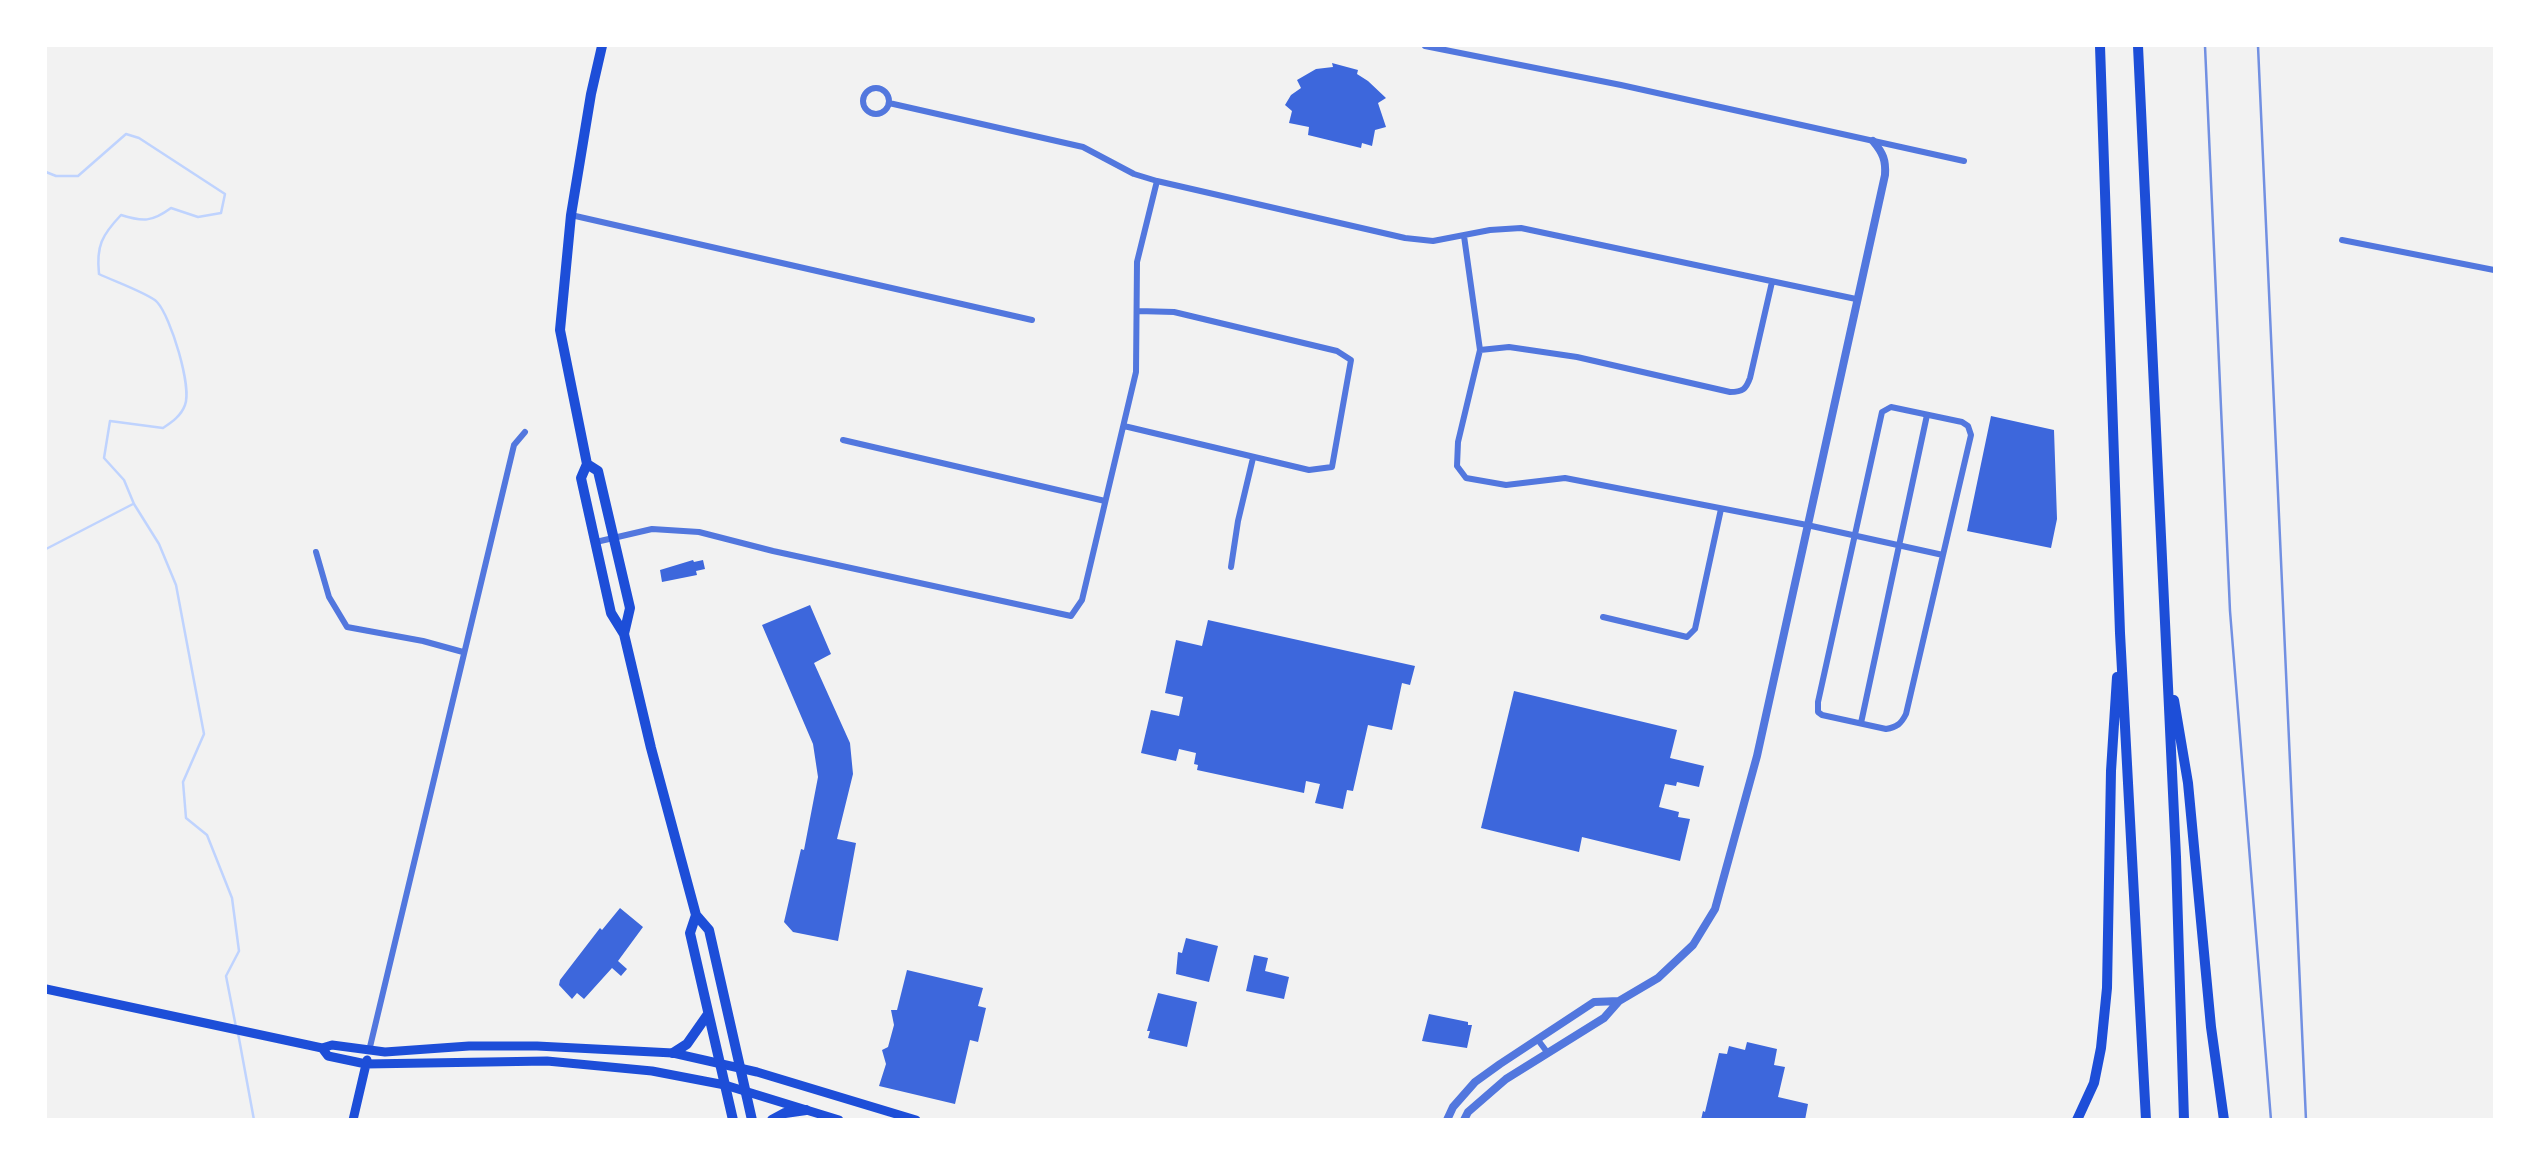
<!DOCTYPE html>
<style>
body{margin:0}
#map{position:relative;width:2540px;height:1165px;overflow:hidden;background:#f2f2f2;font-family:Rubik,sans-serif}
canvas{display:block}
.frame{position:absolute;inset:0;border:47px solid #fff;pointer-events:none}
</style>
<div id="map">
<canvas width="2540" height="1165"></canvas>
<div class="frame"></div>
</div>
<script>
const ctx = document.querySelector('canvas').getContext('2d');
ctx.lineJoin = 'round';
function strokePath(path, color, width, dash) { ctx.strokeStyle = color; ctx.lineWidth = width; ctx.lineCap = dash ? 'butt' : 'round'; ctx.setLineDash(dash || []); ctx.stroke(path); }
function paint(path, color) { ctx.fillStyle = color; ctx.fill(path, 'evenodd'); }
strokePath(new Path2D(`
 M 46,172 L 56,176 L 78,176 L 126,134 L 139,138 L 225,194 L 221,213 L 198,217 L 171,208 C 152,222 143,222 121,215 C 102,235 96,246 99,274 C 111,280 150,294 157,302 C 171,317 192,387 185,405 C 181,416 172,422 163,428 L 110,421 L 104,458 L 124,480 L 134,504 L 159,544 L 176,585 L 204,734 L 183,782 L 186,818 L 207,835 L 232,898 L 239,951 L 226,976 L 236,1027
 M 46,549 L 133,504
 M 238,1033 L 254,1120`), '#bfd3fe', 2.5);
paint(new Path2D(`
 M 1332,63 L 1358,70 L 1357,74 L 1368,81 L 1386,98 L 1378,103 L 1386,127 L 1375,130 L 1372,146 L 1362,143 L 1361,148 L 1308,135 L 1309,127 L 1289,123 L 1292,111 L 1285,105 L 1291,95 L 1301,88 L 1297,80 L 1316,69 L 1333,67 Z
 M 1991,416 L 2054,430 L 2057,519 L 2051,548 L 1967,531 Z
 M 693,560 L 694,562 L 703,560 L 705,569 L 696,571 L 697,575 L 662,582 L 660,570 Z
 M 810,605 L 831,654 L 814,663 L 850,743 L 853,774 L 837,839 L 856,843 L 838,941 L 793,932 L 784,922 L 801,849 L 804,850 L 818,777 L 813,744 L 762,625 Z
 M 1208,620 L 1415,666 L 1410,685 L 1402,683 L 1392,730 L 1368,725 L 1353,791 L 1347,790 L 1343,809 L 1315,803 L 1320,784 L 1306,781 L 1304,793 L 1197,770 L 1198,765 L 1194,764 L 1196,753 L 1179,749 L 1176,761 L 1141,753 L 1151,710 L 1179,716 L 1183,697 L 1165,693 L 1176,640 L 1202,646 Z
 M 1514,691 L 1677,730 L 1670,758 L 1704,766 L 1699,787 L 1677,782 L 1676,786 L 1665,784 L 1659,807 L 1679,812 L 1678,817 L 1690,819 L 1680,861 L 1582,837 L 1579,852 L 1481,828 Z
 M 620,908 L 643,927 L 618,961 L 627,969 L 621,976 L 612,968 L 584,999 L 577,993 L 572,999 L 559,985 L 560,980 L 600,928 L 602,930 Z
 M 1186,938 L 1218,946 L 1209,982 L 1176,974 L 1178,952 L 1182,953 Z
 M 1254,955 L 1268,958 L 1265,971 L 1289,977 L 1284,999 L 1246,991 Z
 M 907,970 L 983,988 L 978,1006 L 986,1008 L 978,1042 L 970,1040 L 955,1104 L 879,1086 L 886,1064 L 882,1050 L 888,1047 L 894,1025 L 891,1010 L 897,1010 Z
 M 1158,993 L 1197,1002 L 1187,1047 L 1148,1038 L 1150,1031 L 1147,1031 Z
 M 1429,1014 L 1468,1022 L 1468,1025 L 1472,1025 L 1467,1048 L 1422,1041 Z
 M 1747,1042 L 1777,1049 L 1774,1065 L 1785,1067 L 1778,1097 L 1808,1104 L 1805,1120 L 1701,1120 L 1703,1111 L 1705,1112 L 1719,1053 L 1727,1054 L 1729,1046 L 1745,1050 Z`), '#3d67dc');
strokePath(new Path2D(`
 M 1425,46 L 1621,85 L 1964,161
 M863 101a13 13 0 1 1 26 0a13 13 0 1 1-26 0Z
 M 889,103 L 1083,147 L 1134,174 L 1157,181
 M 571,215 L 1032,320
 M 1464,236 L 1480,350 L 1458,442 L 1457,466 L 1466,478 L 1506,485 L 1565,478 L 1807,525 L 1943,555 L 1906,714 C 1901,724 1897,727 1886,729 L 1822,715 L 1818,712 L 1818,702 L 1882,412 L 1891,407 L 1962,422 L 1968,426 L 1971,435 L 1943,555
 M 2342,240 L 2494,270
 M 1480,350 L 1509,347 L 1577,357 L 1730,392 C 1743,392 1746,389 1750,378 L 1772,282
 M 1124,426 L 1309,470 L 1332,467 L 1351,360 L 1337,351 L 1174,312 L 1138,311
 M 843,440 L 1105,501
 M 596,542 L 652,529 L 699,532 L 773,551 L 1071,616 L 1082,600 L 1136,372 L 1137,262 L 1157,181 L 1405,238 L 1433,241 L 1490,230 L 1521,228 L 1856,299
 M 316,552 L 329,597 L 347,627 L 423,641 L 463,652
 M 1231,567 L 1238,521 L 1253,458
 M 1603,617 L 1687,637 L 1695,629 L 1721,509
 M 1861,723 L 1927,415
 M 1538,1040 L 1547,1052
 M 369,1051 L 514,445 L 525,432`), '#5277de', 6);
strokePath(new Path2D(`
 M 1447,1120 L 1453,1107 L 1475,1082 L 1500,1064 L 1594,1002 L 1619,1001
 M 1464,1120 L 1468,1112 L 1506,1079 L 1604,1018 L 1619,1001 L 1658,978 L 1693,945 L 1715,909 L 1757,756 L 1885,175 C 1886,160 1883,153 1873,141`), '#5277de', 8);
strokePath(new Path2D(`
 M 46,989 L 322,1048 L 332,1045 L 385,1052 L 469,1046 L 537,1046 L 673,1053 L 757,1072 L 916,1120
 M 322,1048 L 328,1056 L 366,1064 L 547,1061 L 652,1071 L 725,1085 L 839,1120
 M 353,1120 L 367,1060`), '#1d4ed8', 9);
strokePath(new Path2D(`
 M 602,46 L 591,94 L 571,215 L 560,330 L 587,464 L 581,478 L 611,613 L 624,634 L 651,748 L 696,915 L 709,930 L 752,1120
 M 587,464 L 598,471 L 630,608 L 624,634
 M 696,915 L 690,933 L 733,1120
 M 673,1053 L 687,1044 L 708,1014
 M 772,1120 L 785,1113 L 806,1110`), '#1d4ed8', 10);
strokePath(new Path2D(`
 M 2100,46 L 2120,633 L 2146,1120
 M 2138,46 L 2176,857 L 2184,1120
 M 2174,700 L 2188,783 L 2211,1027 L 2224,1120
 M 2077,1120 L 2094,1083 L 2101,1048 L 2107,988 L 2111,771 L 2117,677`), '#1d4ed8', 10);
strokePath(new Path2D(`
 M 2205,46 L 2230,611 L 2271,1120
 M 2258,46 L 2306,1120`), '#7290e2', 2.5);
</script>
